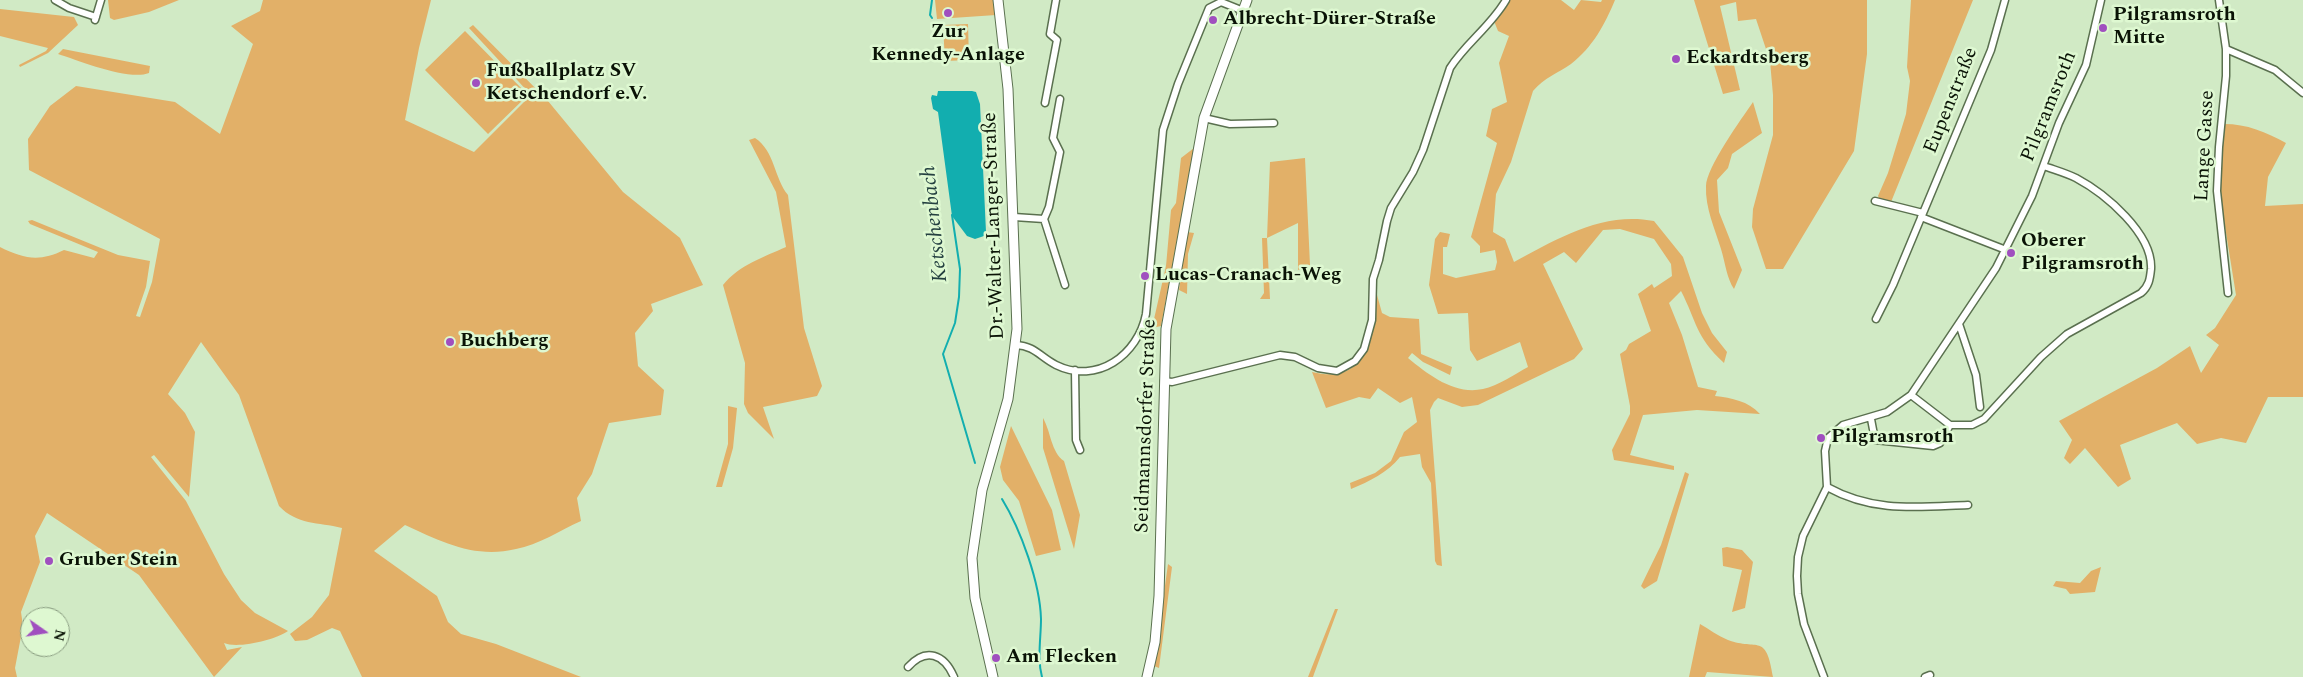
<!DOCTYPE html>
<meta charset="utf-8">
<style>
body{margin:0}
#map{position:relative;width:2303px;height:677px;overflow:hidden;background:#d1eac5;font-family:Spectral,serif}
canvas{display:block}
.north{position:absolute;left:20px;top:607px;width:50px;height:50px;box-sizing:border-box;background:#def8d1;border:1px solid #899c80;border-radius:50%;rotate:103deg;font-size:14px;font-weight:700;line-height:20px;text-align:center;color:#0a1306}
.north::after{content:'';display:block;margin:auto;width:18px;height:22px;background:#a04fbf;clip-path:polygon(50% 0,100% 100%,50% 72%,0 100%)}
</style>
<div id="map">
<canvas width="2303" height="677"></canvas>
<div class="north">N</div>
</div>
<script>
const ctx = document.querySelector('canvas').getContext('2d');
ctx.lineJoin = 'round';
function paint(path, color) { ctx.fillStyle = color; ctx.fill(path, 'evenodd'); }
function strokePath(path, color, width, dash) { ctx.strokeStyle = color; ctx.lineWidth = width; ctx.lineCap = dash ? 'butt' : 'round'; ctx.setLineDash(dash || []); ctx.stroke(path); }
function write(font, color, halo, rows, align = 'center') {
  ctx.font = font + ' Spectral,serif'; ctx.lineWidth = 5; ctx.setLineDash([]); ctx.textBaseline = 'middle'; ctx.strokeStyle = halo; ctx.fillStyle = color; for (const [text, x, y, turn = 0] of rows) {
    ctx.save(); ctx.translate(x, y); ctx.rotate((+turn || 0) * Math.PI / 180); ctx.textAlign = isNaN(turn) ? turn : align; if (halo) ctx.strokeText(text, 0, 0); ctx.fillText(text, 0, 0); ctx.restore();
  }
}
paint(new Path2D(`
 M 108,0 L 179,0 L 149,12 L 114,20 L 110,18 Z
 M 263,0 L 431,0 L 419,48 L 405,120 L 474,152 L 531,95 L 469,28 L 473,25 L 548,101 L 623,192 L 680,238 L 703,285 L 651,304 L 653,311 L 635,333 L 638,366 L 664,390 L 661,415 L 609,423 L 592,474 L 577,498 L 581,521 C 561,530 538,545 516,549 C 475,559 442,542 405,525 L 374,551 L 437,596 L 448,622 L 461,634 L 496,644 L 581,677 L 362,677 L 340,631 L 332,628 L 307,640 L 295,641 L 290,634 L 312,617 L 329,595 L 342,528 C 318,522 297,525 279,506 L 239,395 L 201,342 L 168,394 L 185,413 L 195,432 L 189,497 L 154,455 L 151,457 L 186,501 L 224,574 L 241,600 L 255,613 L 288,631 C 276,640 237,649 224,643 L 227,650 L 242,647 L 214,677 L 139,575 L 47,513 L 35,536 L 40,562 L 21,612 L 23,626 L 15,668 L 17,677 L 0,677 L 0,247 C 24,259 40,262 64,250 L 94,258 L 98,252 L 30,224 L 28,221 L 32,220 L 118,255 L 150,261 L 146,287 L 136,316 L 140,317 L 152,282 L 160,239 L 29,170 L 28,139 L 50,106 L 76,86 L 175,102 L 220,134 L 253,44 L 231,26 L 260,11 Z
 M 935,0 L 994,0 L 996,15 L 937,19 Z
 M 1509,0 L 1561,0 L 1574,10 L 1581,0 L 1601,2 L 1602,0 L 1615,0 C 1605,24 1593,47 1571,64 C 1558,73 1544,78 1533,91 L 1511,162 L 1496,194 L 1493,232 L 1505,239 L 1514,262 C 1557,239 1602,211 1654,221 L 1683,257 L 1702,313 L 1712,333 L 1727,352 L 1724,363 C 1695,336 1697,322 1681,291 L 1669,303 L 1682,335 L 1698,387 L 1717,391 L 1715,396 C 1732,398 1748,401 1760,414 L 1697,410 L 1643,415 L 1630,455 L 1674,466 L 1674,470 L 1614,460 L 1612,450 L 1630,414 L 1630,406 L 1620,354 L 1626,350 L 1629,344 L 1651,331 L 1638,294 L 1652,284 L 1654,288 L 1672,276 L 1671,264 L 1654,239 L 1620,229 L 1603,230 L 1576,263 L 1564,252 L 1543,264 L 1583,349 L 1574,359 L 1478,405 L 1462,407 L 1438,398 L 1434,402 L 1430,410 L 1442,566 L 1437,565 L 1435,561 L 1431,483 L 1422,467 L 1420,454 L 1400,457 C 1387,473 1370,481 1351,489 L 1350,483 L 1375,473 L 1391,461 L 1404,432 L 1417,422 L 1412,397 L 1400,403 L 1378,388 L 1370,399 L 1359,397 L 1326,408 L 1312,372 C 1373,387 1374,327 1374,284 L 1382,313 L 1390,317 L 1419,319 L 1421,354 L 1452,367 L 1450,375 L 1423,362 L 1412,353 L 1408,358 C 1430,376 1455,395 1483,389 C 1498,386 1515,374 1528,367 L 1520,342 L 1477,361 L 1470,350 L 1468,313 L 1438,314 L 1429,285 L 1435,239 L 1440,232 L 1450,234 L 1447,247 L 1443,247 L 1443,274 L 1456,278 L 1495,270 L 1497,262 L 1495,250 L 1480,253 L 1480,246 L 1471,237 L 1497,143 L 1486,136 L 1492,109 L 1507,102 L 1499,63 L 1509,36 L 1498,31 L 1494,21 Z
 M 1694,0 L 1867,0 L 1867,54 L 1854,151 L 1783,269 L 1766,269 L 1752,227 L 1753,209 L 1773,135 L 1773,95 L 1770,61 L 1756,19 L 1738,21 L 1736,2 L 1720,6 L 1740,90 L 1723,94 Z
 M 1911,0 L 1973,0 L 1891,202 L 1880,200 L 1878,196 L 1888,173 L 1906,114 L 1910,81 L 1907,67 Z
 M 0,9 L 74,17 L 78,25 L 48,53 L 20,67 L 19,65 L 46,51 L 48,48 L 0,36 Z
 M 968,24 L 969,60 L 945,61 L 943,25 Z
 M 465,31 L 528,95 L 488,134 L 425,70 Z
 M 63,49 L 150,66 L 149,73 C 129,81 80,61 58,54 Z
 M 1753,102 L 1762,133 L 1732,154 L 1728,168 L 1717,180 L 1719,212 L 1742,270 L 1734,289 C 1727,279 1725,262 1721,249 C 1715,229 1705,208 1706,186 C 1706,168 1742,118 1753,102 Z
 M 2224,124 C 2247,124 2266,132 2286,143 L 2268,177 L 2265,206 L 2303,204 L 2303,397 L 2268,397 L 2246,443 L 2221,438 L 2197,444 L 2177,423 L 2120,445 L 2131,479 L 2118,487 L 2085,448 L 2070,464 L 2064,458 L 2072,440 L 2059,421 L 2157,368 L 2190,346 L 2201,373 L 2219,345 L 2206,335 L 2215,328 L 2236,295 L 2219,189 Z
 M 755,138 C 775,151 774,178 788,195 L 804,328 L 822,386 L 817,396 L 763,407 L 774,439 L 748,413 L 744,404 L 745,363 L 723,285 C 739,265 764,257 786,247 L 776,192 L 749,140 Z
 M 1194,148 L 1161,326 L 1152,328 L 1166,266 L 1171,210 L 1176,203 L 1181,158 Z
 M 1305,158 L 1310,265 L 1298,270 L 1298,223 L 1267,238 L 1270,299 L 1260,299 L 1264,293 L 1262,238 L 1267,238 L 1270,162 Z
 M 1187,232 L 1194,233 L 1188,254 L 1187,294 L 1179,290 Z
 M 728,406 L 737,408 L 733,448 L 722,487 L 716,487 L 728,444 Z
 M 1043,418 C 1051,432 1051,452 1064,461 L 1080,515 L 1074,549 L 1043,448 Z
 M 1011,426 L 1052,510 L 1061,550 L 1036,556 L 1019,501 L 1003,480 L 1000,467 Z
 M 1685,472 L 1689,474 L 1657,581 L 1644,589 L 1641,586 L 1661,545 Z
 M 1727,547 L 1742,550 L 1753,562 L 1745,608 L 1732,612 L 1742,570 L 1723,566 L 1722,548 Z
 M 1168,564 L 1172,567 L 1159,668 L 1154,666 Z
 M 2101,567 L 2095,592 L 2070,594 L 2066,589 L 2053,586 L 2056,581 L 2080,583 L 2091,571 Z
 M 1335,609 L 1338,609 L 1314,674 L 1313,677 L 1308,677 Z
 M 1700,624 C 1709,629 1718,636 1728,640 C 1758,651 1766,632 1773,677 L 1707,672 L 1705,677 L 1689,677 Z`), '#e2b068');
paint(new Path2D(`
 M 938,91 L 972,91 L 976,92 L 980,104 L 986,232 L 984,236 L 975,239 L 967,236 L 952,216 L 938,112 L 933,109 L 931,98 L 932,95 L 937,96 Z`), '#12aeaf');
strokePath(new Path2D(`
 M 932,0 L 930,15 L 932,18
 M 952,215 L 960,269 L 959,297 L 955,323 L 943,354 L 975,463
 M 1002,499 C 1021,530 1040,583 1041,619 C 1041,638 1037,658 1042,677`), '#12aeaf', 2);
const street = new Path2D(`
 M 55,0 L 69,8 L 96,17
 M 2219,0 L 2226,49 L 2226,76 L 2219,147 L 2217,191 L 2228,293
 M 95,20 L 101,0
 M 2226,49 L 2275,70 L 2303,93
 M 1060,99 L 1053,138 L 1060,152 L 1049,207 L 1044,219 L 1065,285
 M 1045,103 L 1057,40 L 1050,34 L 1056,0
 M 1204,118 L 1230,124 L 1274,123
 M 1875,201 L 1923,213
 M 1014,217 L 1044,219
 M 1921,217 L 2006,250
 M 1876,319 L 1893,285 L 1991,50 L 2005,0
 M 1959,324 L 1976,375 L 1980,407
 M 1016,345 C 1035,346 1040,357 1056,365 C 1097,385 1138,355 1146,314 L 1163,130 L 1178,84 L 1209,8 L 1221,2 L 1241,10
 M 1075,370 L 1076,440 L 1080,450
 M 1164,381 L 1172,382 L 1280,355 L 1295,357 L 1318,368 L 1337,371 L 1355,361 L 1364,349 L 1372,320 L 1373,279 L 1379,260 L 1387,221 L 1391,208 L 1413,172 L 1423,150 L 1450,68 C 1466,43 1491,26 1506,0
 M 1911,395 L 1950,425 L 1972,425 L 1984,419 L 2041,357 L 2067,334 L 2141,293 C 2149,286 2150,279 2151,269 C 2153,234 2106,194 2076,178 C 2066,173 2055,170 2044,166
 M 1871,419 L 1875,440 L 1933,446 L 1940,443 L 1950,425
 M 1827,487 C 1874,513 1917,507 1968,505
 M 908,667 C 926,647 944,654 954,677
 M 1824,677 L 1804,624 L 1798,594 L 1797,576 L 1798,557 L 1803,536 L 1827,487 L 1825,451 L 1828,438 L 1843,425 L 1887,412 L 1911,395 L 1996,268 L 2032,196 L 2059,123 L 2086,65 L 2101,0
 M 1925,677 L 1930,675`);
const secondary = new Path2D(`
 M 993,677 L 975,598 L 972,558 L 982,490 L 1008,399 L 1017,329 L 1008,89 L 998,0
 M 1147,677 L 1155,642 L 1159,596 L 1166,329 L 1204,118 L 1247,0`);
strokePath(street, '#5a704f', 9);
strokePath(secondary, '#5a704f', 11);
strokePath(street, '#fff', 6);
strokePath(secondary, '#fff', 9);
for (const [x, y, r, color] of [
 [948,13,5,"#a04fbf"],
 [1213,20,5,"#a04fbf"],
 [2103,28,5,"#a04fbf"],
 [1676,59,5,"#a04fbf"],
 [476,83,5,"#a04fbf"],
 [2011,253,5,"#a04fbf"],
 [1145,276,5,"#a04fbf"],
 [450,342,5,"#a04fbf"],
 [1821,438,5,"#a04fbf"],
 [49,561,5,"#a04fbf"],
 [996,658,5,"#a04fbf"]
]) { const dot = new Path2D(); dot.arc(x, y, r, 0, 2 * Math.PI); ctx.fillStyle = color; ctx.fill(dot); strokePath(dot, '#def8d1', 2); }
write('bold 20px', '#0a1306', '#def8d1', [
 ["Pilgramsroth",2113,16],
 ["Mitte",2113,39],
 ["Albrecht-Dürer-Straße",1223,20],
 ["Zur",948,33,"center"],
 ["Kennedy-Anlage",948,56,"center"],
 ["Eckardtsberg",1686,59],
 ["Fußballplatz SV",486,72],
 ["Ketschendorf e.V.",486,95],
 ["Oberer",2021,242],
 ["Pilgramsroth",2021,265],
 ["Lucas-Cranach-Weg",1155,276],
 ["Buchberg",460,342],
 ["Pilgramsroth",1831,438],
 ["Gruber Stein",59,561],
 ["Am Flecken",1006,658]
], 'left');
write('20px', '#0a1306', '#def8d1', [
 ["Eupenstraße",1952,101,-68],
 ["Pilgramsroth",2050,107,-68],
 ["Lange Gasse",2206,146,-87],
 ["Dr.-Walter-Langer-Straße",995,226,-92],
 ["Seidmannsdorfer Straße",1147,426,-88]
]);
write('italic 21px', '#244040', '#def8d1', [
 ["Ketschenbach",936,224,-96]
]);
</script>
